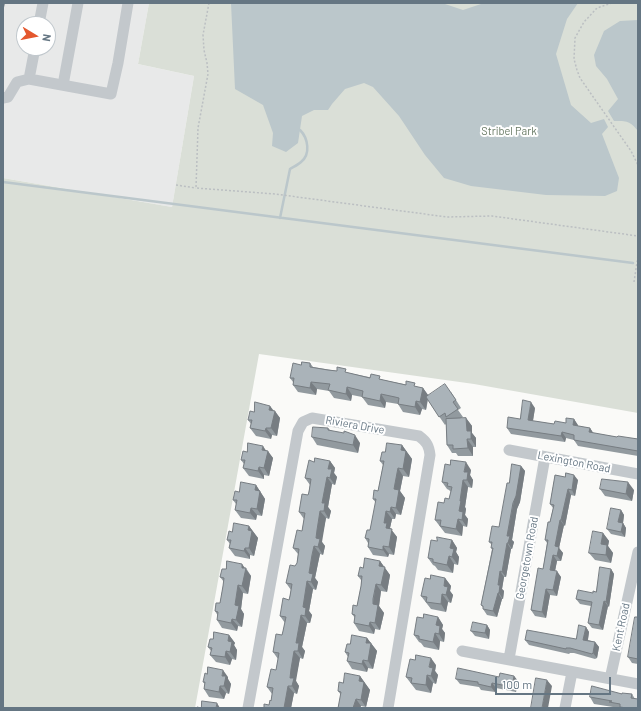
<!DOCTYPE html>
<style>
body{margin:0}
#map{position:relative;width:641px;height:711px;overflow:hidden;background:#fafaf8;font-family:Barlow,sans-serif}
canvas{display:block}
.frame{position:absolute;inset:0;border:4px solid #657683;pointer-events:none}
.north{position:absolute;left:16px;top:16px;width:40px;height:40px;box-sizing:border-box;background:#fff;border:1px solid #c1c8cd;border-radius:50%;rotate:100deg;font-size:11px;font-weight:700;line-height:16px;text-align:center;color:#657683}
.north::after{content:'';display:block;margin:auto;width:14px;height:18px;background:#e4572e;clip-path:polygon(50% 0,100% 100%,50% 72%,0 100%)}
.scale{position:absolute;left:495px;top:677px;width:116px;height:18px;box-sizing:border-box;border:2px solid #657683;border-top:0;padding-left:5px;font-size:12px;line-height:14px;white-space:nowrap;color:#657683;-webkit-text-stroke:3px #fff;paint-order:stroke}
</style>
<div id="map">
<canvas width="641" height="711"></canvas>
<div class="frame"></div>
<div class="north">N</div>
<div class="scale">100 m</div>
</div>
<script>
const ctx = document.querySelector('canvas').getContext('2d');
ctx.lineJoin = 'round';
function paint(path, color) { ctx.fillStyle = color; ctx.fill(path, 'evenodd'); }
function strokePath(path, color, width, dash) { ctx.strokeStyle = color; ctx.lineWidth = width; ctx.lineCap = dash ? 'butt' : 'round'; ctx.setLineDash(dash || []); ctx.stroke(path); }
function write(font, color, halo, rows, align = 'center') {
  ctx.font = font + ' Barlow,sans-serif'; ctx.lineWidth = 4; ctx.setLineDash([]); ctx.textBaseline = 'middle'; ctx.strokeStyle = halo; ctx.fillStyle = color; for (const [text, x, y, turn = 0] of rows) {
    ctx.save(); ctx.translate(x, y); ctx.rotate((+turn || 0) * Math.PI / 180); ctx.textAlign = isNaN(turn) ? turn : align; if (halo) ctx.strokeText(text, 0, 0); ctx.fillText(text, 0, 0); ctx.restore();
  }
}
paint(new Path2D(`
 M 3,3 L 149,3 L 138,64 L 194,76 L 172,207 L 3,178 ZM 24,24 L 48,24 L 48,48 L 24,48 Z`), '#e8e9e9');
paint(new Path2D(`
 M 149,3 L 638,3 L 638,413 L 474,384 L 259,354 L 195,708 L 3,708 L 3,178 L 172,207 L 194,76 L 138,64 Z`), '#dadfd7');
paint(new Path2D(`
 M 231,3 L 442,3 L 463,10 L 484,3 L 578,3 L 567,19 L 556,54 L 571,105 L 591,123 L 604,119 L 608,127 L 602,134 L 619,178 L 617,191 L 605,196 L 546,195 L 471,186 L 444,178 L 425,155 L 399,116 L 373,87 L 364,83 L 345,89 L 332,104 L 328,110 L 314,110 L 302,116 L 298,143 L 286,152 L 272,146 L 273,133 L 263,105 L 235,89 Z
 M 638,20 L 638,131 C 630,121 627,121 614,121 L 608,111 L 618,99 L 607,79 L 596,66 L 594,55 L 604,31 L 620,21 Z`), '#bbc7cb');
strokePath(new Path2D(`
 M 3,182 L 633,263
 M 280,218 L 290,169 C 293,167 298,165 301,162 C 311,154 308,138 300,130`), '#bbc7cb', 2.5);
strokePath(new Path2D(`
 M 209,3 L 203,35 L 204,50 L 207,63 L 208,74 L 198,128 L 196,188 L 275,194 L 447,217 L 492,216 L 638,236
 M 612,3 L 597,8 L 584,22 L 575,38 L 574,59 L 577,70 L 580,78 L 631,151 L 638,165
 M 176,185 L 196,188
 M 634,282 L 638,256`), '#bbbfc2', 1.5, [2, 2]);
strokePath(new Path2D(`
 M 39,24 L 43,3
 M 29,79 L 35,48
 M 63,85 L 78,3
 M 3,98 L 8,97 L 17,82 L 29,79 L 111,94 L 118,63 L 128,3
 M 509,450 L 638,474
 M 462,651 L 638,684
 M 509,659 L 545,457
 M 610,679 L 638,552
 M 248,708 L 298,431 L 303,422 L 312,418 L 419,436 C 427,442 429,446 430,455 L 388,708
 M 565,708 L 572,672`), '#c3c8cc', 11);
paint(new Path2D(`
 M 310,363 L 313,367 L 349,373 L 423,388 L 428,395 L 451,392 L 461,408 L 458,410 L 463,417 L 460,419 L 466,418 L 472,426 L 472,433 L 476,438 L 476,447 L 473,447 L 473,456 L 458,456 L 456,453 L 452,453 L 447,445 L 446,424 L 445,425 L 428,400 L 426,410 L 422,409 L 420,415 L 403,412 L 398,404 L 386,402 L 385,408 L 368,405 L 362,397 L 352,395 L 351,401 L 334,398 L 329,391 L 317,389 L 316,395 L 298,392 L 293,385 L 293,382 L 290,378 L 301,365 Z
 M 270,406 L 280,418 L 277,436 L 272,435 L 271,439 L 256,436 L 250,428 L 251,424 L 248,420 L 254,412 Z
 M 535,408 L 533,421 L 554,424 L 566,423 L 574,419 L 578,426 L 590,428 L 593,433 L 617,437 L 638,439 L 638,456 L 578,446 L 574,440 L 566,438 L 565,442 L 511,434 L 507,428 L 520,419 Z
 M 328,428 L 330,430 L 360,443 L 358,453 L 317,445 L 312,437 Z
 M 402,445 L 412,459 L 409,477 L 403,476 L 400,491 L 405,498 L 401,515 L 396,514 L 395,519 L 392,519 L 390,528 L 397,537 L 394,555 L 389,554 L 388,557 L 373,555 L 368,547 L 368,543 L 365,538 L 370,530 L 376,503 L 373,499 L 378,491 L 383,465 L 380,461 L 385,452 Z
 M 266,450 L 273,458 L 269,476 L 264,475 L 264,479 L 249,476 L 243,468 L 244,464 L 241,460 L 247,452 Z
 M 330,461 L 335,468 L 334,473 L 337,477 L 335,485 L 332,484 L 328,507 L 331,511 L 329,519 L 326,518 L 322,537 L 322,542 L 325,546 L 323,555 L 320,554 L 318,563 L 315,578 L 318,582 L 316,590 L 313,589 L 309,611 L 312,615 L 310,623 L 307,623 L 302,647 L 305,651 L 303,659 L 300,658 L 296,677 L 296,681 L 299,686 L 297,694 L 294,693 L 291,708 L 264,708 L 269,705 L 271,701 L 272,694 L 267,687 L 276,670 L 278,659 L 273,652 L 282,635 L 285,623 L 280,616 L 289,600 L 291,590 L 286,583 L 295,566 L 297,563 L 298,554 L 293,548 L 302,531 L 304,519 L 299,512 L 308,495 L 310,485 L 305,478 Z
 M 521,466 L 525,471 L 520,502 L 517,509 L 512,540 L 514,542 L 512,549 L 511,549 L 506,577 L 504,577 L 502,589 L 504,591 L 503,599 L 502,599 L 497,617 L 487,615 L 483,609 L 483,607 L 481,605 L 492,549 L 491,548 L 492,545 L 489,542 L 499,527 L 509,483 Z
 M 471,470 L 470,475 L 473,480 L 472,488 L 468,487 L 465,507 L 466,509 L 465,515 L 468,519 L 467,527 L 463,526 L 462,536 L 445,533 L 435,520 L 444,503 L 449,499 L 451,492 L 449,490 L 447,489 L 442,482 Z
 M 555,475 L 578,480 L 575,496 L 571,495 L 565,526 L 564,525 L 559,548 L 563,553 L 561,561 L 557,561 L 555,571 L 561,577 L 557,596 L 550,595 L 546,618 L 535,616 L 531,610 L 543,569 L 547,543 L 545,540 L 550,522 L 553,508 L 550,504 Z
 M 256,485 L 265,499 L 262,516 L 257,515 L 256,520 L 241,518 L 235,510 L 236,504 L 233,500 L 239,492 Z
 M 600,489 L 634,490 L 632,501 L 605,496 Z
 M 621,510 L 624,515 L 623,523 L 626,528 L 625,537 L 611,534 L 607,529 Z
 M 249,526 L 258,538 L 254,556 L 250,555 L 250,559 L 235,556 L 229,548 L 230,544 L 227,540 L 232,532 Z
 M 603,533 L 609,541 L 608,546 L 613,553 L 611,563 L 595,560 L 589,553 Z
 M 452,540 L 457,548 L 456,552 L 459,557 L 458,565 L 454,564 L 453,573 L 438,570 L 435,566 L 433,565 L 428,558 L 437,541 Z
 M 380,561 L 390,575 L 387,592 L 381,591 L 379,606 L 384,613 L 380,630 L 375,629 L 374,634 L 359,631 L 354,623 L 355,618 L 352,614 L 357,606 L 361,586 L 361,580 L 358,576 L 363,568 Z
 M 246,568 L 251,576 L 248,594 L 243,593 L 241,609 L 244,614 L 242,627 L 238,626 L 237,631 L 222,628 L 217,620 L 218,616 L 215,611 L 220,603 L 223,586 L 224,582 L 220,577 L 226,569 Z
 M 611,569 L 614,574 L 609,607 L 608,606 L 603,630 L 592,628 L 588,623 L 591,606 L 580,604 L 576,599 L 596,592 Z
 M 445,578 L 451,586 L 450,591 L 453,595 L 451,603 L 448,602 L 446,612 L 431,609 L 421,596 L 430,579 Z
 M 438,617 L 443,625 L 442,629 L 445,633 L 444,642 L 440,641 L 439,650 L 424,647 L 421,643 L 419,642 L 414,635 L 423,618 Z
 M 638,617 L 638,664 L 632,663 L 628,657 Z
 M 487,625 L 490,630 L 489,639 L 475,636 L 471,631 Z
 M 586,627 L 589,632 L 588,640 L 595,642 L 599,647 L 597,658 L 595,659 L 574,653 L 570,653 L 569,654 L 529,645 L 525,640 L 576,639 Z
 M 229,635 L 235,643 L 234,645 L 237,650 L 236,660 L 232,659 L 230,665 L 216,662 L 210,655 L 211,651 L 208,647 L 213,639 Z
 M 367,638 L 377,651 L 373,669 L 368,668 L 367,672 L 352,669 L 347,661 L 348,657 L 345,652 L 350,644 Z
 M 436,665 L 435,671 L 438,675 L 436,684 L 433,683 L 431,693 L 416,690 L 406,677 Z
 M 360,676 L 370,690 L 366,707 L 361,706 L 360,708 L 338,708 L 341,695 L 338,691 L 343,683 Z
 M 514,676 L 518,681 L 516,692 L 496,688 L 495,692 L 481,690 L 479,687 L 460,684 L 456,679 L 499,677 Z
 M 228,677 L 228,679 L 231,684 L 229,694 L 226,693 L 224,699 L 209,697 L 204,689 L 205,684 L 203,682 Z
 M 622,694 L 632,694 L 635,699 L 638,708 L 614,708 L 613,707 L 594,704 L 590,697 Z`), '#929a9f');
paint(new Path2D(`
 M 3,3 L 5,3 L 3,12 Z
 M 311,382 L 317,389 L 316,395 L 310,388 Z
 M 347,387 L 352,395 L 351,401 L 346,394 Z
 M 423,388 L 428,395 L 426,410 L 420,402 Z
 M 381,394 L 386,402 L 385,408 L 380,401 Z
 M 416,401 L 422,409 L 420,415 L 415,407 Z
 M 531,402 L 535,408 L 532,426 L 528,420 Z
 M 270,406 L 274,412 L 275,411 L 280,418 L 277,436 L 271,428 L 269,410 Z
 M 466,418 L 472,426 L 472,433 L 476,438 L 476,447 L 471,439 L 467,431 Z
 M 574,419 L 578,425 L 578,431 L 573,425 Z
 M 266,428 L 272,435 L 271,439 L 265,431 Z
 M 590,428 L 594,434 L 589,432 Z
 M 562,432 L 566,438 L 565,442 L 561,436 Z
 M 355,435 L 360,443 L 358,453 L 353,445 Z
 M 467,439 L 473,447 L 473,456 L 468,448 Z
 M 402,445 L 412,459 L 409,477 L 403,469 L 401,450 Z
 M 263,446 L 267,452 L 268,451 L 273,458 L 269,476 L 264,468 L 262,450 Z
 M 330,461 L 335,468 L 334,473 L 337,477 L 335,485 L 330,478 L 328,469 Z
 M 466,462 L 471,470 L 470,475 L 473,480 L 472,488 L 467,480 L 464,472 Z
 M 521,466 L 525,471 L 520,502 L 517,509 L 512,540 L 514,542 L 512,549 L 508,543 L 507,536 Z
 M 259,467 L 264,475 L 264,479 L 258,471 Z
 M 398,468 L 403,476 L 400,491 L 405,498 L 401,515 L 396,508 L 394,489 Z
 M 574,475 L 578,480 L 575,496 L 572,490 Z
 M 327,477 L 332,484 L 328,507 L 331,511 L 329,519 L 324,511 L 322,503 Z
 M 463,480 L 468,487 L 465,507 L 466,509 L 465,515 L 468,519 L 467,527 L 462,520 L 459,511 L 460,501 Z
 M 628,482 L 634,490 L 632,501 L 626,494 Z
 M 256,485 L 265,499 L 262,516 L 257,509 L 255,490 Z
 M 568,489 L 571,495 L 565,526 L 561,520 Z
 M 391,507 L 396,514 L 395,519 L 390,512 Z
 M 251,508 L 257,515 L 256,520 L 250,513 Z
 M 621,510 L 624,515 L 623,523 L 626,528 L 625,537 L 621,532 L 618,522 Z
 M 320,511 L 326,518 L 322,542 L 325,546 L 323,555 L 318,547 L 316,538 L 317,530 Z
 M 386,511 L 392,519 L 390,528 L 397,537 L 394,555 L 389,547 L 386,528 L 384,523 Z
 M 458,519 L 463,526 L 462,536 L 456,529 Z
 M 560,520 L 564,525 L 559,548 L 563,553 L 561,561 L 557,556 L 555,546 Z
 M 249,526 L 258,538 L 254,556 L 249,548 L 248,530 Z
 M 603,533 L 609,541 L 608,546 L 613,553 L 611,563 L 606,555 L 601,544 Z
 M 452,540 L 457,548 L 456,552 L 459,557 L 458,565 L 452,557 L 450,548 Z
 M 507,543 L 511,549 L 506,577 L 502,572 Z
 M 314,546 L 320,554 L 315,578 L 318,582 L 316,590 L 311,582 L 309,573 Z
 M 383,546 L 389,554 L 388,557 L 383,550 Z
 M 245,548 L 250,555 L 250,559 L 244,551 Z
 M 553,555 L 557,561 L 554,576 L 550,570 Z
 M 449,556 L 454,564 L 453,573 L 447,565 Z
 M 380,561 L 390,575 L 387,592 L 381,585 L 379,566 Z
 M 242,564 L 251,576 L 248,594 L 242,586 Z
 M 611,569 L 614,574 L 609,607 L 606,602 Z
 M 500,571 L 504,577 L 502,589 L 504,591 L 503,599 L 499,593 L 498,585 Z
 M 557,571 L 561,577 L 557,596 L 553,590 Z
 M 445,578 L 451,586 L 450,591 L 453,595 L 451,603 L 446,595 L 444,586 Z
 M 307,581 L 313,589 L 309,611 L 312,615 L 310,623 L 305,616 L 303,607 Z
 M 376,584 L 381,591 L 379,606 L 384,613 L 380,630 L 375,623 L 373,604 Z
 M 238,585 L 243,593 L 241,609 L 244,614 L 242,627 L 236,620 L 235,605 Z
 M 546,589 L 550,595 L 546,618 L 542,612 Z
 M 498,593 L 502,599 L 497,617 L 493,611 Z
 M 442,594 L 448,602 L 446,612 L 441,604 Z
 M 604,601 L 608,606 L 603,630 L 599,625 Z
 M 301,615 L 307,623 L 302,647 L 305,651 L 303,659 L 298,651 L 296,643 Z
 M 438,617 L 443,625 L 442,629 L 445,633 L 444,642 L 439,634 L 436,625 Z
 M 232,619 L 238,626 L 237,631 L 231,623 Z
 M 370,622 L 375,629 L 374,634 L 369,626 Z
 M 487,625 L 490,630 L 489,639 L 485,633 Z
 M 586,627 L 589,632 L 587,645 L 583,640 Z
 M 435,633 L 440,641 L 439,650 L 433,642 Z
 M 229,635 L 235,643 L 234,645 L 237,650 L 236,660 L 230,652 L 228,641 Z
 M 367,638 L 377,651 L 373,669 L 368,661 L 366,643 Z
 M 595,642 L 599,647 L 597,658 L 593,653 Z
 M 226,651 L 232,659 L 230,665 L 225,657 Z
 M 294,651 L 300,658 L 296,681 L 299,686 L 297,694 L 292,686 L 290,678 L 291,669 Z
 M 431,658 L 436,665 L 435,671 L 438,675 L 436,684 L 431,676 L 429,667 Z
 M 363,660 L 368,668 L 367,672 L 362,664 Z
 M 223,670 L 228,677 L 228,679 L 231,684 L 229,694 L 224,686 L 222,676 Z
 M 427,675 L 433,683 L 431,693 L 426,685 Z
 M 360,676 L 370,690 L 366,707 L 361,700 L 359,681 Z
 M 514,676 L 518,681 L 516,692 L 512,687 Z
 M 547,680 L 552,686 L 548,708 L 542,708 Z
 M 492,683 L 496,688 L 495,692 L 491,687 Z
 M 220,686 L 226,693 L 224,699 L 219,692 Z
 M 288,686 L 294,693 L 291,708 L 284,708 Z
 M 356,699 L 361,706 L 360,708 L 353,708 Z
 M 217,703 L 220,708 L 216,708 Z`), '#777d82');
const building = new Path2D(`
 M 302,362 L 310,363 L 310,367 L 328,370 L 337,371 L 337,367 L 346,369 L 345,372 L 370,378 L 371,374 L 380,376 L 379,379 L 406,385 L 406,381 L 415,383 L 414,386 L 423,388 L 420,402 L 416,401 L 415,407 L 398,404 L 399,398 L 395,397 L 381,394 L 380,401 L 362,397 L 363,391 L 347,387 L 346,394 L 328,390 L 330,384 L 311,382 L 310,388 L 293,385 L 294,378 L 290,378 L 293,363 L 301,365 Z
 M 445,384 L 456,400 L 453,402 L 458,409 L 446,417 L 445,413 L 439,417 L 426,397 Z
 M 523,400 L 531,402 L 528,420 L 554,424 L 555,421 L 566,423 L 566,418 L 574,419 L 573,425 L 590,428 L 589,432 L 617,437 L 618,436 L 638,439 L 638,451 L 574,440 L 574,435 L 562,432 L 561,436 L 507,428 L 508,417 L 520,419 Z
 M 255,402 L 270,406 L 269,410 L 275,411 L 271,428 L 266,428 L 265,431 L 250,428 L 252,420 L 248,420 L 250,411 L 254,412 Z
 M 466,418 L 467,431 L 471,431 L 471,439 L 467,439 L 468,448 L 453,449 L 453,445 L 447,445 L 446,419 Z
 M 313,427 L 328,428 L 328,430 L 344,433 L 344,431 L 355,435 L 353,445 L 312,437 Z
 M 248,443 L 263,446 L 262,450 L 268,451 L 264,468 L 259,467 L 258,471 L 243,468 L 245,460 L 241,460 L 243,451 L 247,452 Z
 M 387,443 L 402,445 L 401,450 L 406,451 L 403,469 L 398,468 L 397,473 L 394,489 L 399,490 L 396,508 L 391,507 L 390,512 L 386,511 L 384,523 L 387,523 L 386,528 L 392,529 L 389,547 L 383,546 L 383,550 L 368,547 L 369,539 L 365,538 L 367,530 L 370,530 L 376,499 L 373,499 L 374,490 L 378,491 L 384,461 L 380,461 L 382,452 L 385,452 Z
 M 315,458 L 330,461 L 328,469 L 332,469 L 330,478 L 327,477 L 322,503 L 325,503 L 324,511 L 320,511 L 317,530 L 316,538 L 320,539 L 318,547 L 314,546 L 312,555 L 309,573 L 313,574 L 311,582 L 307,581 L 303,607 L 306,608 L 305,616 L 301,615 L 296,643 L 299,643 L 298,651 L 294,651 L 291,669 L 290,678 L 294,678 L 292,686 L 288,686 L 284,708 L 264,708 L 264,704 L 269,705 L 270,700 L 271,701 L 273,688 L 267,687 L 271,669 L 276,670 L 279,653 L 273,652 L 276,634 L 282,635 L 283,631 L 286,617 L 280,616 L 283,598 L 289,600 L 290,596 L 292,584 L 286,583 L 290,565 L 295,566 L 297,563 L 299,549 L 293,548 L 297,530 L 302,531 L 305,513 L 299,512 L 302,494 L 308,495 L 309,492 L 311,479 L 305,478 L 309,460 L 314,462 Z
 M 451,460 L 466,462 L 464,472 L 468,472 L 467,480 L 463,480 L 460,501 L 461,501 L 459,511 L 463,512 L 462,520 L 458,519 L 456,529 L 440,526 L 441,520 L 435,520 L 438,502 L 444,503 L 445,498 L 449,499 L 452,487 L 447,486 L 448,483 L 442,482 L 445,464 L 450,465 Z
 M 512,464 L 521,466 L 516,496 L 513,503 L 507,536 L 510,536 L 508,543 L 507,543 L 502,572 L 500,571 L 498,585 L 500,585 L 499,593 L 498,593 L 493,611 L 483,609 L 483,606 L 481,605 L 493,548 L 491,548 L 492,542 L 489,542 L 492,526 L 499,527 L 507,483 L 509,483 Z
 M 566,473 L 574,475 L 572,490 L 568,489 L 561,520 L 560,520 L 555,546 L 559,547 L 557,556 L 553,555 L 550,570 L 557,571 L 553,590 L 546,589 L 542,612 L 531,610 L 538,568 L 543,569 L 548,540 L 545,540 L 548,522 L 550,522 L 554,505 L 550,504 L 555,475 L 565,477 Z
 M 602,479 L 628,482 L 626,494 L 600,489 Z
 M 241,482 L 256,485 L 255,490 L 260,491 L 257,509 L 251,508 L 250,513 L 235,510 L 237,500 L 233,500 L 235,491 L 239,492 Z
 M 611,508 L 621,510 L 618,522 L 623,523 L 621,532 L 607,529 Z
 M 234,523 L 249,526 L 248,530 L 252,531 L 249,548 L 245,548 L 244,551 L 229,548 L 231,540 L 227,540 L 229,531 L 232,532 Z
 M 593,531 L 603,533 L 601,544 L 607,545 L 606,555 L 589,553 Z
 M 437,537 L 452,540 L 450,548 L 454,549 L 452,557 L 449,556 L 447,565 L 433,562 L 433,559 L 428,558 L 431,540 L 437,541 Z
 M 365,558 L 380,561 L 379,566 L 385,567 L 381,585 L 376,584 L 373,599 L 373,604 L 378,605 L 375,623 L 370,622 L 369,626 L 354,623 L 355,615 L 352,614 L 353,605 L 357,606 L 361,586 L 362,576 L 358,576 L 360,567 L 363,568 Z
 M 227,561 L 242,564 L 242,568 L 246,568 L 242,586 L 238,585 L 235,605 L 239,606 L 236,620 L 232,619 L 231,623 L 217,620 L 218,612 L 215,611 L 216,603 L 220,603 L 223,586 L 224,578 L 220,577 L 222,569 L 226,569 Z
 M 600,567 L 611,569 L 606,602 L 604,601 L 599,625 L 588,623 L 592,602 L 576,599 L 578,590 L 593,593 L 593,591 L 596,592 Z
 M 431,575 L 445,578 L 444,586 L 448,587 L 446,595 L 442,594 L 441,604 L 426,602 L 427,597 L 421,596 L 425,578 L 430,579 Z
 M 424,614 L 438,617 L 436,625 L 440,626 L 439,634 L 435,633 L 433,642 L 419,639 L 419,636 L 414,635 L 417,617 L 423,618 Z
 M 635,617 L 638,617 L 638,659 L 628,657 Z
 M 473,622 L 487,625 L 485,633 L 471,631 Z
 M 579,625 L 586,627 L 583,640 L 595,642 L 593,653 L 592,654 L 570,648 L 566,648 L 566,649 L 525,640 L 527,630 L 576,639 Z
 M 214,632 L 229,635 L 228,641 L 232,642 L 230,652 L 226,651 L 225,657 L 210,655 L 212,648 L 208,647 L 210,639 L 213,639 Z
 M 352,635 L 367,638 L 366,643 L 371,643 L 368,661 L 363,660 L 362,664 L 347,661 L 349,653 L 345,652 L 347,644 L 350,644 Z
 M 416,655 L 431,658 L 429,667 L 433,668 L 431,676 L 427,675 L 426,685 L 411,683 L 412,678 L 406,677 L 410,659 L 415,660 Z
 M 208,667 L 223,670 L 222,676 L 226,676 L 224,686 L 220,686 L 219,692 L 204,689 L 205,682 L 203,682 L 205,673 L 207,674 Z
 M 458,668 L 499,677 L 500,673 L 514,676 L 512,687 L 492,683 L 491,687 L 478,684 L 478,682 L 456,679 Z
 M 345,673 L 360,676 L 359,681 L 364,682 L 361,700 L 356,699 L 353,708 L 338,708 L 341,692 L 338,691 L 339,682 L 343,683 Z
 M 536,678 L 547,680 L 542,708 L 531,708 Z
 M 592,686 L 622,694 L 622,693 L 632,694 L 631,698 L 638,699 L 638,708 L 627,708 L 620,707 L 620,704 L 609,702 L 612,701 L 590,697 Z
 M 202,701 L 217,703 L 216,708 L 197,708 L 197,707 L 201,708 Z`);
paint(building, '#aab3b9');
strokePath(building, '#777d82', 1);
write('11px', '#687a64', '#fff', [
 ["Stribel Park",509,131]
]);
write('11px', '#657683', '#fff', [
 ["Riviera Drive",355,425,10],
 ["Lexington Road",574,462,11],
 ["Georgetown Road",527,558,-80],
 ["Kent Road",621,627,-78]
]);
</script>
